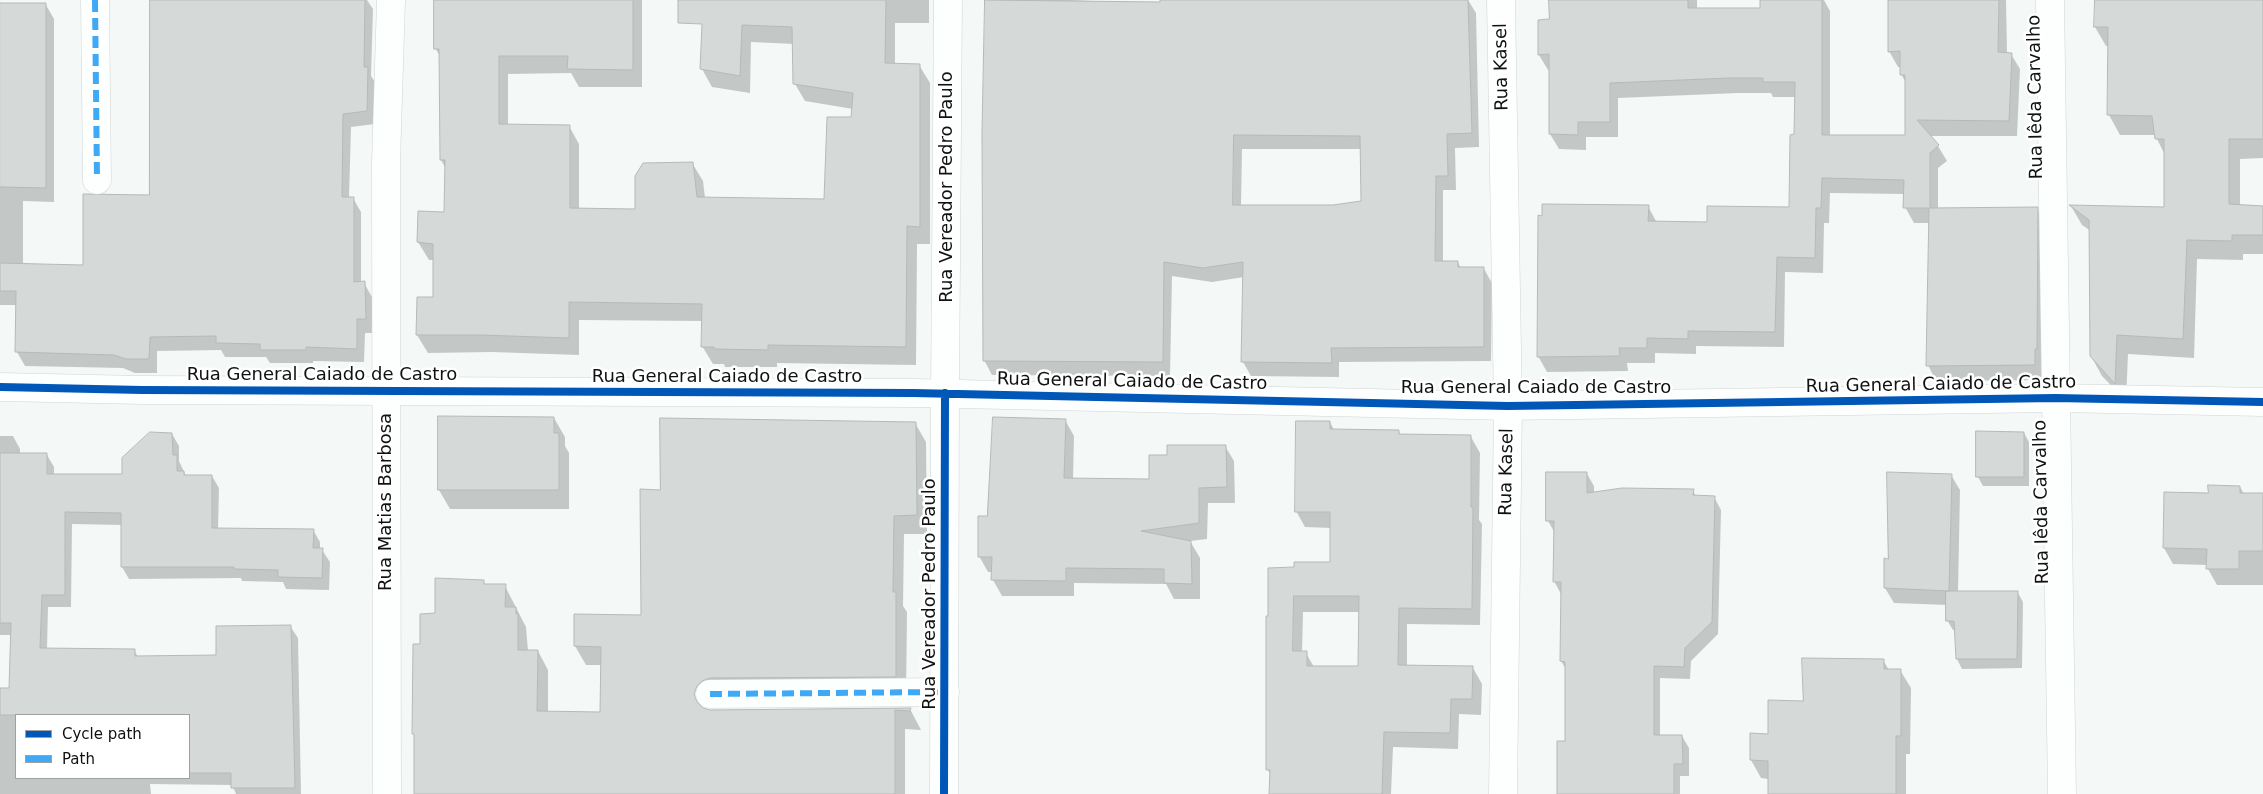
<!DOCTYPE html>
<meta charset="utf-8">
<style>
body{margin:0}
#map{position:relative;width:2263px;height:794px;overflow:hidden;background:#f4f9f7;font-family:"DejaVu Sans",sans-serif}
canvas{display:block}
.legend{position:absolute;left:15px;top:714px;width:175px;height:65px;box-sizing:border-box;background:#fff;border:1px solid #9fa0a0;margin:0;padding:6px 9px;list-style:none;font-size:15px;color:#0f1211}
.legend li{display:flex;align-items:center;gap:10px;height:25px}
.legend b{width:25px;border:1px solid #9fa0a0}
</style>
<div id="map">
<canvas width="2263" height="794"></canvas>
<ul class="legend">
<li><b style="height:6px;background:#0057b8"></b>Cycle path</li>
<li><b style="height:6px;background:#3fa9f5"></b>Path</li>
</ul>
</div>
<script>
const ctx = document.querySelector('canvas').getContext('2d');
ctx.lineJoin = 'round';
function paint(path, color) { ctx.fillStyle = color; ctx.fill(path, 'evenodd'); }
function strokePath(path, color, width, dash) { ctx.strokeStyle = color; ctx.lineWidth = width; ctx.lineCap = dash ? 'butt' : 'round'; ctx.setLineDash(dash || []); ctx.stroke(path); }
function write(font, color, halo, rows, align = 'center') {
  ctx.font = font + ' "DejaVu Sans",sans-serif'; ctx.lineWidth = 5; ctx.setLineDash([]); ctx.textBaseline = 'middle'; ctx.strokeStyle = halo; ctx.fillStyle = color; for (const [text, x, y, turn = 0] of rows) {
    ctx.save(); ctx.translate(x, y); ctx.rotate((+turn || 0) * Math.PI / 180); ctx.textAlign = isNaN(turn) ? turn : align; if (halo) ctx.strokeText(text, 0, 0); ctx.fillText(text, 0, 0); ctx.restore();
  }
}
paint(new Path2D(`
 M 152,0 L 367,0 L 373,9 L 371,76 L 375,82 L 375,124 L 351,127 L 349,198 L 353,198 L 361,212 L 361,283 L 364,283 L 372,297 L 373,333 L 365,333 L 364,362 L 313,361 L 313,363 L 270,363 L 266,357 L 225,357 L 221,350 L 157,351 L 157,373 L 135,373 L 123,368 L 25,366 L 17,352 L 17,305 L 0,305 L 0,4 L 46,5 L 54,19 L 54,202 L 23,201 L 23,265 L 84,266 L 151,196 Z
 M 435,0 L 642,0 L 642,87 L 579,87 L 571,73 L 508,74 L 508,126 L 569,126 L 579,144 L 579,209 L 636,210 L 692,163 L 703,181 L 705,198 L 825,200 L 852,119 L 853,109 L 805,101 L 795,84 L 794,44 L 751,42 L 750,93 L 712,87 L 702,69 L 704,0 L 929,0 L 929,23 L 895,23 L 895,65 L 919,65 L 930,83 L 930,244 L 917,244 L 916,365 L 777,363 L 777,367 L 725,367 L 724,364 L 713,364 L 702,346 L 703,321 L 579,320 L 579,355 L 492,352 L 428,353 L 417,335 L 418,299 L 435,298 L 434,260 L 429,260 L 418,242 L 445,213 L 446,169 L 441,160 L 440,56 L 435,48 Z
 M 984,0 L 1069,0 L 1162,4 L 1162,0 L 1468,0 L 1476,13 L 1479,147 L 1455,148 L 1456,190 L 1443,190 L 1443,262 L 1458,262 L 1461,269 L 1484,269 L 1492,283 L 1491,361 L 1339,362 L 1339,377 L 1251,376 L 1243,362 L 1244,277 L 1212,282 L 1172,276 L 1170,376 L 992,375 L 984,360 L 986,12 ZM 1242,149 L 1361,149 L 1362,202 L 1334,206 L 1241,206 Z
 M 1551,0 L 1697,0 L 1697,9 L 1762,10 L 1762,0 L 1824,0 L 1830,11 L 1830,136 L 1906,136 L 1906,83 L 1901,74 L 1901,67 L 1898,67 L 1889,51 L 1889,0 L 2006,0 L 2007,54 L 2011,54 L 2020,69 L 2017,136 L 1929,136 L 1938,146 L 1947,161 L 1938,168 L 1938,209 L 2037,209 L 2046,224 L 2043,380 L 1936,381 L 1928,365 L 1930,223 L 1914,223 L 1905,207 L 1905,194 L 1830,193 L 1829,223 L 1824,223 L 1823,273 L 1785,272 L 1784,347 L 1696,346 L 1696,354 L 1655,353 L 1655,363 L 1627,363 L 1628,371 L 1547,372 L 1538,356 L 1648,206 L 1657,223 L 1708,223 L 1790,208 L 1796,97 L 1773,97 L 1771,93 L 1738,93 L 1618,98 L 1618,137 L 1586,137 L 1586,150 L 1559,149 L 1550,134 L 1550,70 L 1548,70 L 1539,55 L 1550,20 Z
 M 2095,0 L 2263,0 L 2263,158 L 2240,159 L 2240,205 L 2263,206 L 2263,254 L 2243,254 L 2243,260 L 2197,259 L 2194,358 L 2128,354 L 2126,401 L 2102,376 L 2091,356 L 2091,231 L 2082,225 L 2071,206 L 2165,209 L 2165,155 L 2155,135 L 2120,135 L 2109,115 L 2109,46 L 2106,46 L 2095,27 Z
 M 554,418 L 565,437 L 565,446 L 569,453 L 569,509 L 450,509 L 439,490 Z
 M 1065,420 L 1074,436 L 1073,479 L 1151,481 L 1168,457 L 1225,446 L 1234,461 L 1235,503 L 1208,503 L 1207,539 L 1190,541 L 1200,558 L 1200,599 L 1174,599 L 1166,584 L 1074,583 L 1074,596 L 1002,596 L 993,580 L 993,572 L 988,572 L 979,556 L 989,517 Z
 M 1330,422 L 1334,430 L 1398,431 L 1401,435 L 1471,437 L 1480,453 L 1479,520 L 1482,524 L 1480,625 L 1407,624 L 1407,666 L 1473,668 L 1482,684 L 1481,715 L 1459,714 L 1458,749 L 1393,747 L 1391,794 L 1271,794 L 1271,776 L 1268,770 L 1269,617 L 1295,569 L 1331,564 L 1331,528 L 1305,527 L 1296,511 ZM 1303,612 L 1360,612 L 1360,668 L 1314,667 L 1306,653 L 1302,653 Z
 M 915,423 L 926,442 L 927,534 L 904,534 L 903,606 L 907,612 L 906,695 L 711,702 L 700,684 L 700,675 L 663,794 L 415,794 L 421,645 L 437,614 L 483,581 L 486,586 L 505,586 L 526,627 L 528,651 L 538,651 L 548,670 L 548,713 L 601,713 L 602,665 L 586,665 L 575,646 L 642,616 L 661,491 Z
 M 2024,433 L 2029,442 L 2029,486 L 1983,486 L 1978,477 Z
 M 172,434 L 179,446 L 179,461 L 186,476 L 212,476 L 219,488 L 218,529 L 313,530 L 320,542 L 320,549 L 322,550 L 330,562 L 329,590 L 286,589 L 283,582 L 242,581 L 241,578 L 129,579 L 122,567 L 122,525 L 72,524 L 71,607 L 48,607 L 47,649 L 134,650 L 138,657 L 218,656 L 290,626 L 298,638 L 301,794 L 236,794 L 232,785 L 150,784 L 151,794 L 0,794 L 0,689 L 10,689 L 12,635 L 0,635 L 0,436 L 13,436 L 20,449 L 20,454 L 47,455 L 54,467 L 54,475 L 123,476 ZM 16,715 L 189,715 L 189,778 L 16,778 Z
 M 1587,474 L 1594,486 L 1594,493 L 1693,490 L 1696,497 L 1714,497 L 1721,510 L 1718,634 L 1691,661 L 1690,679 L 1660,678 L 1660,736 L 1682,736 L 1689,748 L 1689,776 L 1680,776 L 1680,794 L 1558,794 L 1566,743 L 1567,671 L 1561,661 L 1561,594 L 1554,581 L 1555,533 L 1548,521 Z
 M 1951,475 L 1960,490 L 1958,592 L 2018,593 L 2023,602 L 2022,668 L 1962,669 L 1957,659 L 1956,630 L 1953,630 L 1947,620 L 1948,605 L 1894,603 L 1885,588 L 1889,561 Z
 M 2240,487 L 2244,494 L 2263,495 L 2263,585 L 2217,585 L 2208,569 L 2208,565 L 2173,564 L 2164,548 L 2165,493 L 2209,494 Z
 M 1883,660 L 1889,670 L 1900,670 L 1911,688 L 1910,754 L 1906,754 L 1906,794 L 1769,794 L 1769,779 L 1761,778 L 1751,760 L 1751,734 L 1770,735 L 1804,702 Z
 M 700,706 L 710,711 L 910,709 L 921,730 L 905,729 L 905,794 L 700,794 Z`), '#0003');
const building = new Path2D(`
 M 150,0 L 365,0 L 364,67 L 368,67 L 367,111 L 343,114 L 342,197 L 354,197 L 354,282 L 365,281 L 366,319 L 357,319 L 357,349 L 306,347 L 306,350 L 260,350 L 260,344 L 216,343 L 216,336 L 150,337 L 149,359 L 126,359 L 114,355 L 15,352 L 16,291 L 0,291 L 0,263 L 83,265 L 83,194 L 149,195 Z
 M 434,0 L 633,0 L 633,70 L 567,69 L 568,56 L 499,56 L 499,124 L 570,125 L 570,208 L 635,209 L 635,176 L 643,163 L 693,162 L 697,197 L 824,199 L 827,117 L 851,117 L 853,93 L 793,84 L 792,27 L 742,25 L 740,76 L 700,69 L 702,24 L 678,23 L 678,0 L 886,0 L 885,63 L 920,64 L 920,227 L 907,226 L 906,347 L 768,345 L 768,350 L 714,349 L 714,347 L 701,347 L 702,304 L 569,302 L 569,338 L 481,335 L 416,335 L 417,297 L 433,297 L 433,244 L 417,242 L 418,211 L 444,212 L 445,160 L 440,160 L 439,49 L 434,49 Z
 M 985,0 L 1160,2 L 1160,0 L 1468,0 L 1472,133 L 1447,134 L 1448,176 L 1436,176 L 1435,261 L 1458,261 L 1458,267 L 1484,267 L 1484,347 L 1331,348 L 1332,363 L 1241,362 L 1243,262 L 1203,268 L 1164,262 L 1163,362 L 983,361 L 982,132 ZM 1234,135 L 1360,136 L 1361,201 L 1333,205 L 1233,205 Z
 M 1549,0 L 1688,0 L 1688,8 L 1760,8 L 1760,0 L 1822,0 L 1822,135 L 1905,135 L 1905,75 L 1900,75 L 1900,51 L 1888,52 L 1888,0 L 1999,0 L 1998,52 L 2012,53 L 2009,121 L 1917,120 L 1939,145 L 1930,153 L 1930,208 L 2038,207 L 2037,349 L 2035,349 L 2035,365 L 1926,366 L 1929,208 L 1903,208 L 1904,180 L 1822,178 L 1821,208 L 1816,208 L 1815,258 L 1777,257 L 1775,332 L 1688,331 L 1688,339 L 1647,338 L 1647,348 L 1619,348 L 1620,356 L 1537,357 L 1538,215 L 1542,216 L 1542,204 L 1649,205 L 1648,221 L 1707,222 L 1707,206 L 1789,207 L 1790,135 L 1794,134 L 1795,82 L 1763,82 L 1763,78 L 1729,78 L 1610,83 L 1610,122 L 1578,122 L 1578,135 L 1549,134 L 1549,54 L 1538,55 L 1538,20 L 1549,19 Z
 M 2095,0 L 2263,0 L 2263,139 L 2229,139 L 2229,204 L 2263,206 L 2263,235 L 2232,235 L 2232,241 L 2187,240 L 2183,339 L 2117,335 L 2115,384 L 2090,356 L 2089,220 L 2069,205 L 2164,207 L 2164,139 L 2155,139 L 2152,116 L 2107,115 L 2108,27 L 2094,27 Z
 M 0,3 L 46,3 L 46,188 L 0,187 Z
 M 438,416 L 554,417 L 554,433 L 559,433 L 559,490 L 438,490 Z
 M 993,417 L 1066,419 L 1064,478 L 1149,479 L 1149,455 L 1167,455 L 1167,445 L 1226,445 L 1227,487 L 1199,488 L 1199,523 L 1141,531 L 1191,541 L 1192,584 L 1164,583 L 1164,569 L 1066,568 L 1066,581 L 991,580 L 992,557 L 978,557 L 978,516 L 987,516 Z
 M 660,418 L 916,422 L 917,515 L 894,516 L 893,592 L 896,592 L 896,677 L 710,678 L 702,681 L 697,686 L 694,694 L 697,702 L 703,708 L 710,710 L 911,708 L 910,711 L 895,710 L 895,794 L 414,794 L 414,734 L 412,734 L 413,644 L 420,644 L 420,614 L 435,613 L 435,578 L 484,580 L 484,584 L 506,584 L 505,607 L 516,607 L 516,614 L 518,614 L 518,650 L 538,650 L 537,711 L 600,712 L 601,647 L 574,646 L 574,614 L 641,615 L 640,489 L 660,490 Z
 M 1296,421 L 1330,421 L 1330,429 L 1399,430 L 1399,434 L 1471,435 L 1471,507 L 1473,507 L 1472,609 L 1399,608 L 1398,665 L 1473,666 L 1472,699 L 1451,699 L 1450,733 L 1384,732 L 1382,794 L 1269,794 L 1270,770 L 1266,770 L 1266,616 L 1268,616 L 1268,568 L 1294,567 L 1294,562 L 1330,562 L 1330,512 L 1295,512 ZM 1294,596 L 1359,596 L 1358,666 L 1307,666 L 1307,651 L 1293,651 Z
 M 1976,431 L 2024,432 L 2024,477 L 1976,477 Z
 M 150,432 L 172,433 L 173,455 L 177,455 L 177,471 L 184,471 L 184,475 L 212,475 L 212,528 L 314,529 L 313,548 L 323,548 L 322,578 L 278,577 L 278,570 L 234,569 L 234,567 L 121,567 L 121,513 L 65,512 L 65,595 L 42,595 L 40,648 L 135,649 L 135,656 L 216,655 L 216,626 L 291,625 L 295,788 L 231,788 L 231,773 L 189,773 L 189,715 L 0,715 L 0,688 L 9,688 L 11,623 L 0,623 L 0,453 L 47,453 L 47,474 L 122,474 L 122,458 Z
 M 1546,472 L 1587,472 L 1587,493 L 1622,488 L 1694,489 L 1693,495 L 1715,496 L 1712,622 L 1685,648 L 1684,667 L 1654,666 L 1654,735 L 1682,735 L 1683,764 L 1674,764 L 1674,794 L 1557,794 L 1557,741 L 1565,741 L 1565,662 L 1560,661 L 1561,582 L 1553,582 L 1554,521 L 1546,521 Z
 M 1887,472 L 1952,474 L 1949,591 L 1884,588 L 1884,558 L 1888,559 Z
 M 2208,485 L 2240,486 L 2240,493 L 2263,493 L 2263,551 L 2239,551 L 2239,569 L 2206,569 L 2207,549 L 2163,548 L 2164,492 L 2208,493 Z
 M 1946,591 L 2018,591 L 2017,659 L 1956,659 L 1954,621 L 1946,621 Z
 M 1802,658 L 1884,659 L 1884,669 L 1901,669 L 1901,736 L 1896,736 L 1896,794 L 1768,794 L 1768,761 L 1750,760 L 1750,733 L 1768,734 L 1768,700 L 1803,701 Z`);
paint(building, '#d5d9d8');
strokePath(building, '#b5b9b8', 1);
const minor = new Path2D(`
 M 95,0 L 97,180
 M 1501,0 L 1508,406 L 1503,794
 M 2050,0 L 2062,794
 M 945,393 L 948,0
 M 710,694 L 945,692
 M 387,794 L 386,163 L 391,0`);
const tertiary = new Path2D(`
 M 0,387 L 142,390 L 913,393 L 1508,406 L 2055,398 L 2263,402
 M 944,794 L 945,393`);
strokePath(minor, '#d0d4d3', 29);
strokePath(tertiary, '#d0d4d3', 29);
strokePath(minor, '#fdfefe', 28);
strokePath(tertiary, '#fdfefe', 28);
strokePath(new Path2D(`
 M 95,0 L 97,180
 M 710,694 L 945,692`), '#3fa9f5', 6, [12, 6]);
strokePath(new Path2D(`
 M 0,387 L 142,390 L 913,393 L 1508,406 L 2055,398 L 2263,402
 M 944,794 L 945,393`), '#0057b8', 8);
write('18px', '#0f1211', '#fff', [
 ["Rua Kasel",1502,67,-91],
 ["Rua Iêda Carvalho",2036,97,-91],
 ["Rua Vereador Pedro Paulo",947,187,-90],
 ["Rua General Caiado de Castro",322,375],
 ["Rua General Caiado de Castro",727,377],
 ["Rua General Caiado de Castro",1132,382,1],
 ["Rua General Caiado de Castro",1941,385,-1],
 ["Rua General Caiado de Castro",1536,388],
 ["Rua Kasel",1507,472,-89],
 ["Rua Matias Barbosa",386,502,-90],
 ["Rua Iêda Carvalho",2042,502,-91],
 ["Rua Vereador Pedro Paulo",930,594,-90]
]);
</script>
